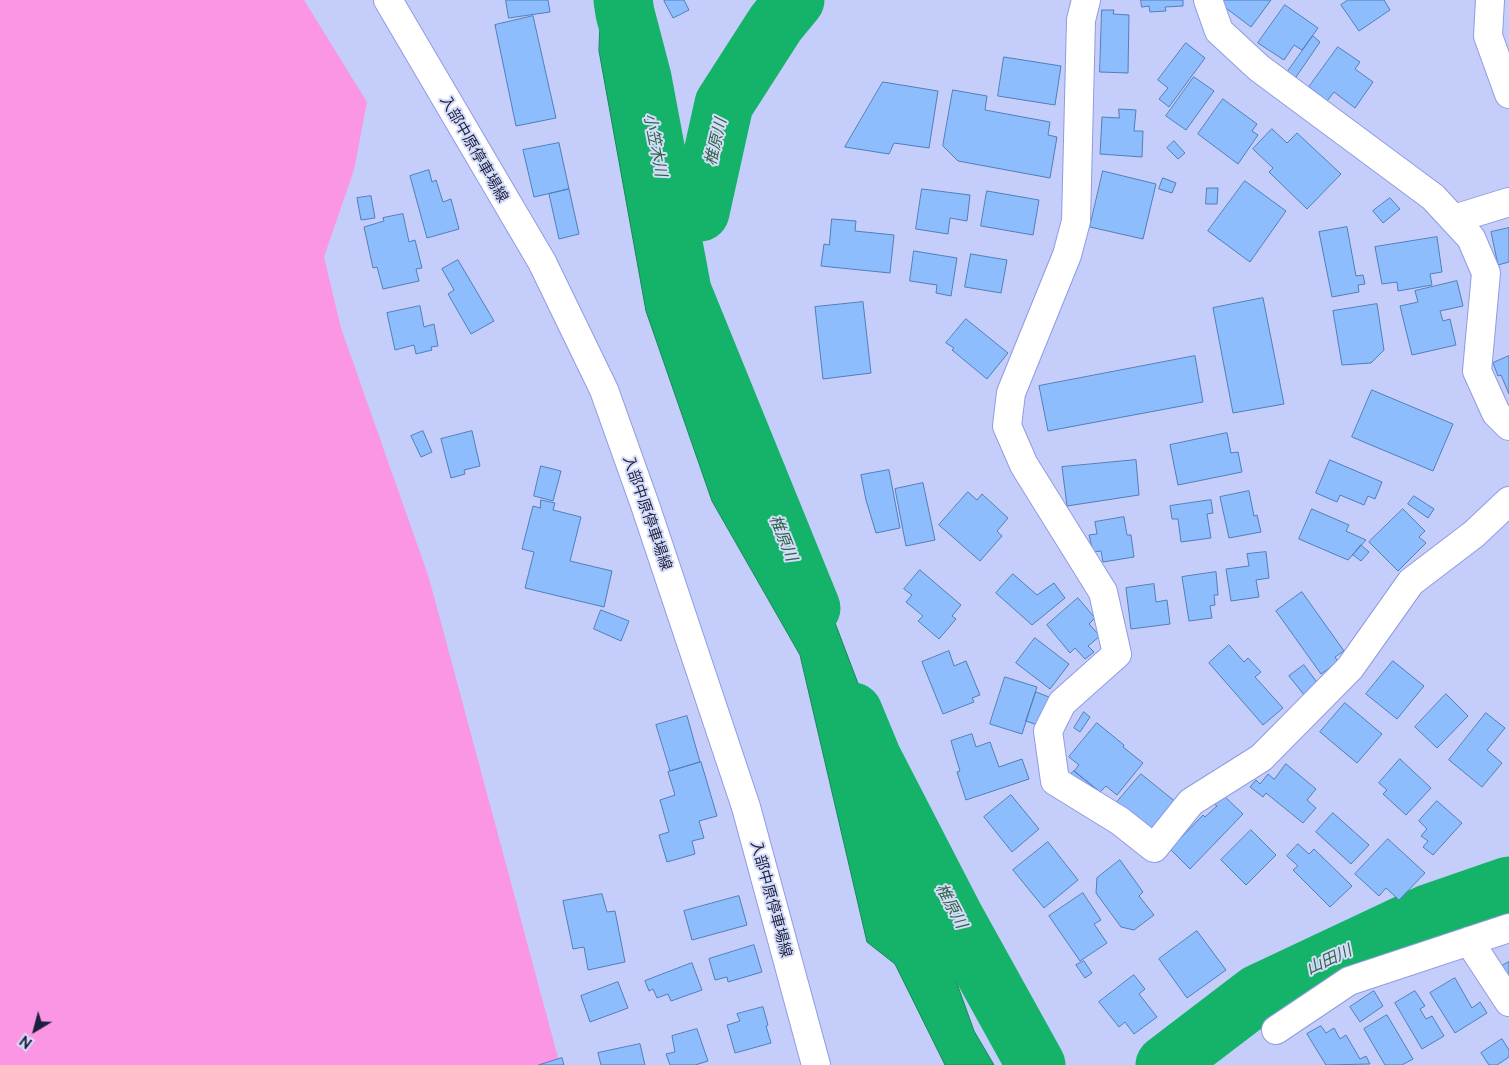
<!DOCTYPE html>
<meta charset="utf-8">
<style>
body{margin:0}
#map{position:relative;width:1509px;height:1065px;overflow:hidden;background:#c5cefa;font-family:Raleway,sans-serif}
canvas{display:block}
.north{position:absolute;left:10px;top:1005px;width:50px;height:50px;-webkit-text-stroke:4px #d5dcfa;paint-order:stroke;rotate:217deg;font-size:14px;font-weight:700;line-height:20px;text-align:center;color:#1c203c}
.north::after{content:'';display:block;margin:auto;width:18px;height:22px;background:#1c203c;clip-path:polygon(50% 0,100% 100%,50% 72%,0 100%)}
</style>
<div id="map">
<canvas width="1509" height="1065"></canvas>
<div class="north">N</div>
</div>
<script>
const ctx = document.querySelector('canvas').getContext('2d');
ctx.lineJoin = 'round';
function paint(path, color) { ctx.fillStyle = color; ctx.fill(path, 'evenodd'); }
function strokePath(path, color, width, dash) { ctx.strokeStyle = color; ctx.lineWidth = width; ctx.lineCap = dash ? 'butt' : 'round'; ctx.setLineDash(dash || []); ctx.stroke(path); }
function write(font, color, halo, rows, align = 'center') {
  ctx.font = font + ' Raleway,"Noto Sans JP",sans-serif'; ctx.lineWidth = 4; ctx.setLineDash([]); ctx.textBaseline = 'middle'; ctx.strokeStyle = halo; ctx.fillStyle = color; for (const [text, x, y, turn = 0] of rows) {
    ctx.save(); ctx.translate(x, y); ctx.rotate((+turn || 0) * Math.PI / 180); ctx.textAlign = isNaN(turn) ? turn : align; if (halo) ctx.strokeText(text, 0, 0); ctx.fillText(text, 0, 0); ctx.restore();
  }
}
paint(new Path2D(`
 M 0,0 L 304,0 L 367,102 L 354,170 L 324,257 L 341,328 L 429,578 L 560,1065 L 0,1065 Z`), '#fa96e4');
const water = new Path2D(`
 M 601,0 L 608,0 L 610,48 L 627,127 L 634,139 L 664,253 L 692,199 L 765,11 L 775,0 L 791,0 L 783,7 L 743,85 L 710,199 L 682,314 L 696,386 L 710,394 L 742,485 L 771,529 L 804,546 L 818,578 L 859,686 L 897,826 L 919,861 L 945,950 L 974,1031 L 994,1065 L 945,1065 L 895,964 L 867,942 L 800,655 L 712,501 L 646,311 L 599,51 Z`);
paint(water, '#15b26a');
strokePath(water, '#17865c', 1);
strokePath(new Path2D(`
 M 623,0 L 625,13 L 642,78 L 682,291 L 811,608
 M 700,212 L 724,104 L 776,23 L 795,0
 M 853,712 L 872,758 L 954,917 L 1036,1065
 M 1165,1065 L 1258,994 L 1428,914 L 1509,886`), '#15b26a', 59);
const building = new Path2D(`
 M 506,0 L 548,0 L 550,12 L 509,18 Z
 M 666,0 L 684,0 L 689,10 L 673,18 L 664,1 Z
 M 1141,0 L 1183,0 L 1183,6 L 1165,7 L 1166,11 L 1150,12 L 1149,6 L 1142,7 Z
 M 1219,0 L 1271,0 L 1251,27 L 1218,2 Z
 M 1348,0 L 1384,0 L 1390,10 L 1359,31 L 1341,5 Z
 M 1285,5 L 1318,28 L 1302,50 L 1294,45 L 1284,60 L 1258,43 Z
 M 1102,10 L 1114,10 L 1113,14 L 1129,15 L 1128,73 L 1100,72 Z
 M 533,16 L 556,118 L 516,126 L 495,25 Z
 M 1313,36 L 1320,42 L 1294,80 L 1286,74 Z
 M 1186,43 L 1205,58 L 1169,107 L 1159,99 L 1168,88 L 1158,80 Z
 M 1338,47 L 1360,62 L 1355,69 L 1373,82 L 1355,108 L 1334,92 L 1327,101 L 1309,87 Z
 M 1004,57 L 1061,66 L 1055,105 L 998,96 Z
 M 1194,77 L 1214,91 L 1186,130 L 1166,116 Z
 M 883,82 L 938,91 L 929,148 L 894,143 L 889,154 L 845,147 Z
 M 953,90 L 987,96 L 985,110 L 1050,122 L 1048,135 L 1057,137 L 1050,178 L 958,161 L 943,146 Z
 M 1223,99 L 1257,124 L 1252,131 L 1258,135 L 1238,164 L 1198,134 Z
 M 1119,109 L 1136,110 L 1134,131 L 1143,131 L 1142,157 L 1100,154 L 1102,117 L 1119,118 Z
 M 1272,129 L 1287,143 L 1297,133 L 1341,174 L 1307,209 L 1269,172 L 1273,168 L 1253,149 Z
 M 1174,141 L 1185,153 L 1178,159 L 1167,148 Z
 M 559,143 L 569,189 L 534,197 L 523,150 Z
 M 429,170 L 432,182 L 436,180 L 443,202 L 451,199 L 459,229 L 427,238 L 410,176 Z
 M 1103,171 L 1156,184 L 1143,239 L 1090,227 Z
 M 1163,178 L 1176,183 L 1172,193 L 1159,189 Z
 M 1245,181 L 1286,211 L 1250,262 L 1208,231 Z
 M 1207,188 L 1218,188 L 1217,204 L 1206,204 Z
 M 569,189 L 579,234 L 559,239 L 549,194 Z
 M 922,189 L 970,195 L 967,221 L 950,218 L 948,234 L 916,229 Z
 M 987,191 L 1039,200 L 1033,235 L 981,226 Z
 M 371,196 L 375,218 L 361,220 L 357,198 Z
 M 1390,198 L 1400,209 L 1383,223 L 1373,211 Z
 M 403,214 L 409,242 L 415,240 L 422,268 L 416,269 L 419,281 L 383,289 L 377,267 L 373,268 L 364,227 L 384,221 L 383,218 Z
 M 832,219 L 856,221 L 855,231 L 894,235 L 890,273 L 821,266 L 824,244 L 829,245 Z
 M 1347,227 L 1356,276 L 1363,275 L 1365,284 L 1358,285 L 1359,292 L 1332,297 L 1319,232 Z
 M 1509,228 L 1509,262 L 1498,265 L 1491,232 Z
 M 1437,237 L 1442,272 L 1430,274 L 1432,285 L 1398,291 L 1397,282 L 1382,284 L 1375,247 Z
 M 914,251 L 957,258 L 951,296 L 936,293 L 937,285 L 910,281 Z
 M 971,254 L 1007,260 L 1001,293 L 965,287 Z
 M 458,260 L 494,321 L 471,334 L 448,294 L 454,290 L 442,269 Z
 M 1457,281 L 1463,306 L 1440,311 L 1443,321 L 1450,319 L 1456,345 L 1412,355 L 1400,306 L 1418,302 L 1415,291 Z
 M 1263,298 L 1284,404 L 1233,413 L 1213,308 Z
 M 863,302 L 871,373 L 823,379 L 815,307 Z
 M 1377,304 L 1384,350 L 1371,363 L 1342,365 L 1333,311 Z
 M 420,306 L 424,327 L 434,324 L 438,346 L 431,347 L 432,350 L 416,354 L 414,345 L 395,350 L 387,313 Z
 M 966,319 L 1008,353 L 987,379 L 952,350 L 954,348 L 946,343 Z
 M 1195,356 L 1203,402 L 1048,431 L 1039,386 Z
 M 1509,356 L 1509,394 L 1501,375 L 1498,376 L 1493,363 Z
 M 1372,390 L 1453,424 L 1433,471 L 1352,437 Z
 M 423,431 L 432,452 L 421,457 L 411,436 Z
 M 472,431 L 480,466 L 464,470 L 465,474 L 451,478 L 441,439 Z
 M 1227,433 L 1231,453 L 1238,452 L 1242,472 L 1178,485 L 1170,445 Z
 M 1136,460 L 1139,495 L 1067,506 L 1062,467 Z
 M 1330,460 L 1382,482 L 1375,499 L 1368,496 L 1364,505 L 1340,495 L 1337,502 L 1316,493 Z
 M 541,466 L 561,471 L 553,501 L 534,496 Z
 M 889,470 L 900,528 L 876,533 L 866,500 L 861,475 Z
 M 923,483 L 935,540 L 906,546 L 895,489 Z
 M 1249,491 L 1254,516 L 1257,515 L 1261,532 L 1229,538 L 1220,497 Z
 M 968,492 L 977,500 L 982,494 L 1008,518 L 997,531 L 1002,536 L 980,561 L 939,525 Z
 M 1414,496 L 1434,509 L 1428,518 L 1408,504 Z
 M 541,500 L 555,503 L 553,510 L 581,517 L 570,561 L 612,571 L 604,607 L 525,588 L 534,552 L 522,549 L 533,506 L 540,508 Z
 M 1211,500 L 1213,513 L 1207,514 L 1211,538 L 1181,542 L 1178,519 L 1172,519 L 1170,506 Z
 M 1312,509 L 1349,525 L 1346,531 L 1366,540 L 1348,560 L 1299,539 Z
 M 1403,509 L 1425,531 L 1419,537 L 1426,543 L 1398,571 L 1369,542 Z
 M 1124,517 L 1127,535 L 1131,535 L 1134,557 L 1103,562 L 1101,551 L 1093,552 L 1089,535 L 1097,534 L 1095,522 Z
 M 1361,545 L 1369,552 L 1361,561 L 1353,555 Z
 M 1266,552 L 1269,578 L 1256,580 L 1259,597 L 1231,601 L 1226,569 L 1249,566 L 1247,554 Z
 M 920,570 L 961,605 L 952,616 L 956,619 L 939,639 L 918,621 L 923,616 L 906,602 L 912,595 L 904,589 Z
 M 1216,572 L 1218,595 L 1214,595 L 1215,605 L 1210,606 L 1212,618 L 1189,621 L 1182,577 Z
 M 1013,574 L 1037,595 L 1054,583 L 1065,598 L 1032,625 L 996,593 Z
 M 1154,584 L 1156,602 L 1167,600 L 1170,624 L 1131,629 L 1126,588 Z
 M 1302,592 L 1344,651 L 1335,657 L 1338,662 L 1321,674 L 1276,611 Z
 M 1078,598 L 1095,618 L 1089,624 L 1100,636 L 1088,646 L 1094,652 L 1085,659 L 1075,648 L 1070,653 L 1047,625 Z
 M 601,610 L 629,621 L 621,641 L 594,629 Z
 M 1035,638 L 1069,664 L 1050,689 L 1016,663 Z
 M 1229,645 L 1244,662 L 1248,658 L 1261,672 L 1255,677 L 1283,708 L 1263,725 L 1209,663 Z
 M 949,651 L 954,666 L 966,661 L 980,695 L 972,698 L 974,702 L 943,714 L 922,662 Z
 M 1393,661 L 1424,686 L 1397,719 L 1366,694 Z
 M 1304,665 L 1319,685 L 1305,696 L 1289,676 Z
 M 1005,677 L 1037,687 L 1022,734 L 990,724 Z
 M 1036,692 L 1049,697 L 1040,726 L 1026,721 Z
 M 1446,694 L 1468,716 L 1437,748 L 1415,727 Z
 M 1345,703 L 1382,734 L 1357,763 L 1320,732 Z
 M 1084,712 L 1090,717 L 1080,732 L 1074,728 Z
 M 1486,713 L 1505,728 L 1487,750 L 1502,763 L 1482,787 L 1449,760 Z
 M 687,716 L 700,762 L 670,771 L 656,725 Z
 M 1097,723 L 1124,745 L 1123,747 L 1143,763 L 1117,795 L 1106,786 L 1100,792 L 1074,771 L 1079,765 L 1069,757 Z
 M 972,734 L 976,747 L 990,742 L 999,767 L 1022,759 L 1029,779 L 966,800 L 957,772 L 960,771 L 951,741 Z
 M 1400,759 L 1431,788 L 1406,815 L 1383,794 L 1387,790 L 1379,783 Z
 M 701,762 L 717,816 L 699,821 L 704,838 L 692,841 L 695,854 L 667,862 L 659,835 L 669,832 L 660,800 L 675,795 L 668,772 Z
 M 1286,764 L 1316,789 L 1307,800 L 1316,808 L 1303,823 L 1266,793 L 1263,797 L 1250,787 L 1256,780 L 1260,784 L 1268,774 L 1274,779 Z
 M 1074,771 L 1100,792 L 1096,798 L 1065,780 Z
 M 1141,774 L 1177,803 L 1154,832 L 1117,802 Z
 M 1011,795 L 1039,829 L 1012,852 L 984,817 Z
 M 1223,795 L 1243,814 L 1190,869 L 1170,849 L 1203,815 L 1205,817 L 1217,806 L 1214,804 Z
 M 1437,801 L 1462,823 L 1433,855 L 1423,847 L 1428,841 L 1421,836 L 1427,829 L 1419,821 Z
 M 1333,813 L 1369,845 L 1351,864 L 1316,832 Z
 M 1251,830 L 1276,855 L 1246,885 L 1221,860 Z
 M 1388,839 L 1425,873 L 1399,900 L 1386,888 L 1379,896 L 1355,874 Z
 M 1048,842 L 1078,880 L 1044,908 L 1013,870 Z
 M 1298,844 L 1309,854 L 1314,849 L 1352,886 L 1330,907 L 1293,870 L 1298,866 L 1287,856 Z
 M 1120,860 L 1143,892 L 1139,896 L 1154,915 L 1134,930 L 1121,927 L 1096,893 L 1097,878 Z
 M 1083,893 L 1101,920 L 1094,924 L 1107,943 L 1080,961 L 1049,916 Z
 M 602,894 L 607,912 L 615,911 L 625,962 L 588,970 L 584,947 L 573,949 L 563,901 Z
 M 739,896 L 747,925 L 692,940 L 684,911 Z
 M 1197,931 L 1226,970 L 1187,998 L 1159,959 Z
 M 754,945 L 762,972 L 728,982 L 727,977 L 715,980 L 709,959 Z
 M 1084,961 L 1092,973 L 1085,978 L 1076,965 Z
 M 1509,962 L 1509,991 L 1496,969 Z
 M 692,963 L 702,990 L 671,1001 L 668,994 L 657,998 L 653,989 L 649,991 L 645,981 Z
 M 1134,975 L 1145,989 L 1139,994 L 1157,1017 L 1134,1034 L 1125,1022 L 1119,1027 L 1099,1002 Z
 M 1455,978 L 1472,1008 L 1480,1002 L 1487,1013 L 1455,1033 L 1430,993 Z
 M 618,982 L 628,1008 L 590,1022 L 581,996 Z
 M 1374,991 L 1383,1006 L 1360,1022 L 1350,1007 Z
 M 1415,991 L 1425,1006 L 1420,1009 L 1426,1019 L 1432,1016 L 1444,1036 L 1422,1049 L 1395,1003 Z
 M 763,1007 L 768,1025 L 766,1026 L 771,1043 L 735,1053 L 727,1025 L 740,1021 L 737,1014 Z
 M 1387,1015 L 1413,1059 L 1402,1065 L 1385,1065 L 1364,1029 Z
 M 1321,1026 L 1326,1033 L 1334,1028 L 1340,1039 L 1346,1035 L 1360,1059 L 1366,1056 L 1370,1064 L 1326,1065 L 1307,1034 Z
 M 697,1029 L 708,1061 L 695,1065 L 670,1065 L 666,1054 L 675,1052 L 672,1036 Z
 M 1502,1039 L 1509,1050 L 1509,1057 L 1497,1065 L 1489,1065 L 1481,1053 Z
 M 640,1044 L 645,1065 L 601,1065 L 598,1053 Z
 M 562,1058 L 564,1065 L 539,1065 Z`);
paint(building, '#8dbdfd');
strokePath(building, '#517eb9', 1);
const street = new Path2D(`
 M 1086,0 L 1081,20 L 1076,221 L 1067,255 L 1011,393 L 1007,426 L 1024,465 L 1103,592 L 1117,654 L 1062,703 L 1048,731 L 1055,781 L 1120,821 L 1154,848 L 1191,802 L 1261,758 L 1350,668 L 1411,582 L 1474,534 L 1509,501
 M 1208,0 L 1219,31 L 1259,68 L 1433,197 L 1471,238 L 1486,273 L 1477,371 L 1496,413 L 1509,426
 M 1490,0 L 1488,36 L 1509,94
 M 1454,219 L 1509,202
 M 1469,941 L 1509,1002
 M 1276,1030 L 1349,981 L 1509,928`);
const secondary = new Path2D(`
 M 388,0 L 542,262 L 604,390 L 645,505 L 746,807 L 816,1065`);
strokePath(street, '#8f9be2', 30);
strokePath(secondary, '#8f9be2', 30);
strokePath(street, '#fff', 28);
strokePath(secondary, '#fff', 28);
write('15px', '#1c203c', '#d5dcfa', [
 ["入部中原停車場線",474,149,60],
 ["入部中原停車場線",647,513,71],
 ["入部中原停車場線",771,899,75]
]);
write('italic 16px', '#316446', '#d5dcfa', [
 ["椎原川",716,142,-77],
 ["小笠木川",655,145,79],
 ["椎原川",783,538,68],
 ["椎原川",951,906,62],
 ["山田川",1329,960,-25]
]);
</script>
